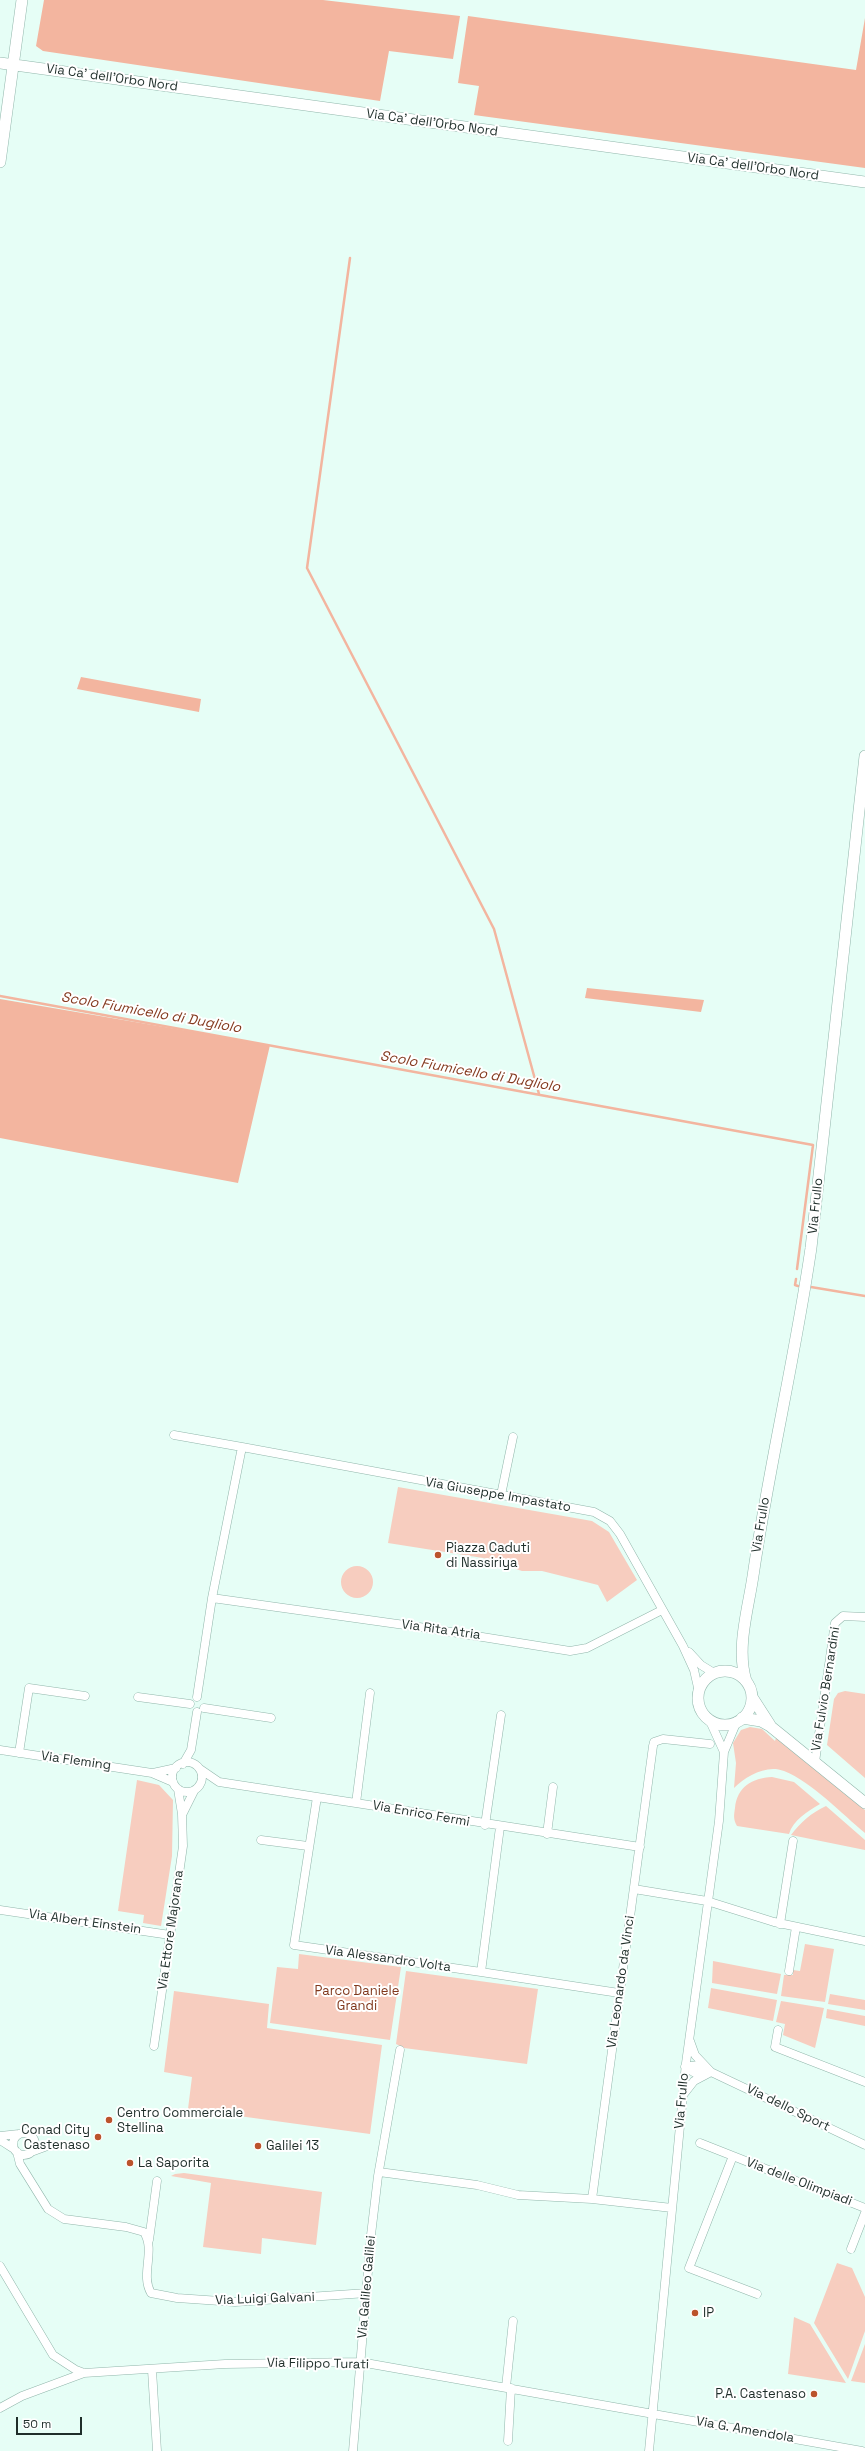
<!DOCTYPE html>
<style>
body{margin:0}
#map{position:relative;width:865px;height:2451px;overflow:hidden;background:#e6fef6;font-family:"Space Grotesk",sans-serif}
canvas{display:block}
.scale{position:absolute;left:16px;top:2417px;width:66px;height:18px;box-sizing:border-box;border:2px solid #1f2e2a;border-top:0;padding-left:5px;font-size:12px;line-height:14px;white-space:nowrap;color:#1f2e2a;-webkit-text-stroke:3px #fff;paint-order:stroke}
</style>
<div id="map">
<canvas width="865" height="2451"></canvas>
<div class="scale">50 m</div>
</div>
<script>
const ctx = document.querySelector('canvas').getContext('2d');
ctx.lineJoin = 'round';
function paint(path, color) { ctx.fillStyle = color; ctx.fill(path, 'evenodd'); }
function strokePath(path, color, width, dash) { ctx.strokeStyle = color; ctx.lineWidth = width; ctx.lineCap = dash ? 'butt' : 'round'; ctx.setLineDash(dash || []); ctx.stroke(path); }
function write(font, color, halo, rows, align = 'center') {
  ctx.font = font + ' "Space Grotesk",sans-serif'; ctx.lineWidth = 4; ctx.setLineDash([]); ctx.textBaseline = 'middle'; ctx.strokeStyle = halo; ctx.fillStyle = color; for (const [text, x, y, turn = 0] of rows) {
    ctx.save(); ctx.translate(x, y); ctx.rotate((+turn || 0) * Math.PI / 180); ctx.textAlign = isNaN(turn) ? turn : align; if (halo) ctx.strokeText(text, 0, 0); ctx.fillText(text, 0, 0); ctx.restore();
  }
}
paint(new Path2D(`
 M 398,1487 L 592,1521 L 609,1532 L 637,1580 L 607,1602 L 598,1585 L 542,1571 L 522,1571 L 483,1558 L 388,1543 Z
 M341 1582a16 16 0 1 1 32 0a16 16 0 1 1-32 0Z
 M 845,1691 L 865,1694 L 865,1778 L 827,1745 L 834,1699 L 838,1693 Z
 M 750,1727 L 762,1729 L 775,1741 L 776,1738 L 865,1810 L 865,1833 C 842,1814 812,1782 784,1771 C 767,1764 746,1776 734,1788 L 736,1763 L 733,1743 L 741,1730 Z
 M 772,1777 L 794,1782 L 820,1804 C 808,1811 793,1820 789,1834 L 737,1826 C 733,1819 734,1815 735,1808 C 737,1787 752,1778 772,1777 Z
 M 137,1780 L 159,1785 L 173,1800 L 172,1856 L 161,1926 L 143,1923 L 144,1915 L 118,1911 Z
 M 826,1806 L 865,1840 L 865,1850 L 791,1835 C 801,1822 811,1813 826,1806 Z
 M 805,1944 L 834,1949 L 825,2002 L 781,1996 L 784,1975 L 793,1975 L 793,1970 L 800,1971 Z
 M 299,1954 L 401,1967 L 390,2040 L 270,2023 L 277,1967 L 298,1969 Z
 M 713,1961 L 781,1974 L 777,1994 L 712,1983 Z
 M 406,1971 L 538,1989 L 527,2064 L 404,2048 L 396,2044 Z
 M 711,1988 L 777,2000 L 773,2021 L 708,2008 Z
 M 174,1991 L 269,2004 L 267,2028 L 382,2045 L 370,2134 L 188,2109 L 192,2077 L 164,2072 Z
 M 830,1994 L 865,2000 L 865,2010 L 828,2004 Z
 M 781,2001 L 824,2008 L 815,2048 L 783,2035 L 785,2024 L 776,2022 Z
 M 827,2009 L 865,2016 L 865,2026 L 826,2018 Z
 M 184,2173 L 322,2192 L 316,2245 L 262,2238 L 261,2254 L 203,2247 L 211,2183 L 171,2176 L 175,2174 Z
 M 837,2263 L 852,2268 L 865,2297 L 865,2331 L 848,2379 L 814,2323 Z
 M 794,2317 L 810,2324 L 846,2383 L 788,2374 Z
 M 865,2344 L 865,2383 L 851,2381 Z`), '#f7cdbf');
paint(new Path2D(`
 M 44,0 L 323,0 L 460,16 L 453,59 L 389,51 L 380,101 L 43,51 L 36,46 Z
 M 468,16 L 856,70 L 865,18 L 865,168 L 474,115 L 479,86 L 458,83 Z
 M 81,677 L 201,699 L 199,712 L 77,689 Z
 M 587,988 L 704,1000 L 701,1012 L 585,998 Z
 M 0,999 L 270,1045 L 238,1183 L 0,1138 Z`), '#f3b59f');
strokePath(new Path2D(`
 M 350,258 L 307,568 L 494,929 L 539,1094
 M 0,996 L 813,1145 L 797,1269
 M 796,1279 L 795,1285 L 798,1286
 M 811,1287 L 865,1296`), '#f3b59f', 2.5);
const street = new Path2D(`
 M 174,1435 L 242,1447 L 212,1598 L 197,1697
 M 242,1447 L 594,1512 L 610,1521 L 620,1534 L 683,1646 L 694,1670 L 699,1692
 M 501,1495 L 513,1437
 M 212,1598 L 426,1628 L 570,1651 L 587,1648 L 662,1610
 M 689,1652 L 701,1665 L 714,1673
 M 138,1697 L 190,1704
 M 204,1708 L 271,1718
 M 709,1719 L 724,1752
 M 0,1750 L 152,1773 L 173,1782
 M 19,1753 L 29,1688 L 85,1696
 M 815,1762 L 835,1623 L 843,1616 L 865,1617
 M172 1777a15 15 0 1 1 30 0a15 15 0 1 1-30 0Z
 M 183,1764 L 191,1750 L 197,1712
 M 200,1769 L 219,1782 L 317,1797
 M 153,1773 L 176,1768
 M 356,1803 L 370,1693
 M 183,1813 L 194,1791
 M 485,1825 L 501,1715
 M 500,1827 L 481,1972 L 294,1945 L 317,1797 L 640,1847
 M 547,1834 L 553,1787
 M 261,1840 L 308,1846
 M 634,1889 L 707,1901 L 774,1922 L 865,1941
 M 0,1910 L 170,1935
 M 780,1924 L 793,1841
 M 789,1971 L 796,1927
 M 481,1972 L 619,1993
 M 778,2030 L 775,2047 L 865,2082
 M 154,2046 L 183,1846 L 182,1814 L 178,1789
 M 704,2067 L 698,2065 L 685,2067 L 695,2073 L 706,2074
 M 711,2072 L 865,2145
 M 683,2095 L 694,2081 L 711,2072 L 695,2055 L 690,2041
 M13 2144a11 11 0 1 1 22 0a11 11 0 1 1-22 0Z
 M 0,2136 L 19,2134
 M 0,2140 L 14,2149
 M 700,2143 L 865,2208
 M 17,2152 L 20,2164 L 48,2209 L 64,2219 L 126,2227 L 144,2232 C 156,2251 140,2274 151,2293 L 177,2298 L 235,2302 L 367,2293
 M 31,2152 L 50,2145
 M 733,2156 L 689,2268 L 757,2294
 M 379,2172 L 477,2185 L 518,2195 L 592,2199 L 672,2208
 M 592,2199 L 653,1746 L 654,1742 L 663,1739 L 710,1744
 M 149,2240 L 157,2181
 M 851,2249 L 865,2213
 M 0,2266 L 53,2355 L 76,2370 L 84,2373 L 225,2364 L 360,2362 L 862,2451
 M 152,2370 L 157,2451
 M 506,2387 L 513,2321
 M 0,2408 L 22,2396 L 84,2373
 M 508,2441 L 511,2388
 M 353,2451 L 371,2235 L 378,2176 L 400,2050
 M 649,2451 L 686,2063 L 719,1821 L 724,1752 L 737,1721`);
const secondary = new Path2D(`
 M 0,63 L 865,182
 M 0,162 L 22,0
 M698 1698a27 27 0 1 1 54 0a27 27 0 1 1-54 0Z
 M 746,1681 C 736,1648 748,1610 753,1576 C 769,1466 795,1358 811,1248 L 865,756
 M 752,1697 L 770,1725
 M 742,1718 L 761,1721 L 770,1726 L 865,1803`);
strokePath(street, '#91b6ab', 9);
strokePath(secondary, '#91b6ab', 12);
strokePath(street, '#fff', 8);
strokePath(secondary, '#fff', 11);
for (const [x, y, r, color] of [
 [438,1555,4,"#bb532c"],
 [109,2120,4,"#bb532c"],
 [98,2137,4,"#bb532c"],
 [258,2146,4,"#bb532c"],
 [130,2163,4,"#bb532c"],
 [695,2313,4,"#bb532c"],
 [814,2394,4,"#bb532c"]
]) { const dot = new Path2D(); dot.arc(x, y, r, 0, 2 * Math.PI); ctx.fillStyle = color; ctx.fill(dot); strokePath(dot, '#fff', 1.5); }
write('13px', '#1f2e2a', '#fff', [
 ["Via Ca' dell'Orbo Nord",112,78,8],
 ["Via Ca' dell'Orbo Nord",432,123,8],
 ["Via Ca' dell'Orbo Nord",753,167,8],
 ["Via Frullo",816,1206,-84],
 ["Via Giuseppe Impastato",498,1495,10],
 ["Via Frullo",761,1525,-81],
 ["Via Rita Atria",441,1630,8],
 ["Via Fulvio Bernardini",826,1689,-81],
 ["Via Fleming",76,1761,8],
 ["Via Enrico Fermi",421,1814,10],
 ["Via Albert Einstein",85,1922,8],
 ["Via Ettore Majorana",171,1930,-82],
 ["Via Alessandro Volta",388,1959,8],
 ["Via Leonardo da Vinci",621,1982,-82],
 ["Via Frullo",682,2101,-85],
 ["Via dello Sport",788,2108,26],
 ["Via delle Olimpiadi",799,2182,21],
 ["Via Galileo Galilei",367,2287,-85],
 ["Via Luigi Galvani",265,2299,-2],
 ["Via Filippo Turati",318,2364,1],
 ["Via G. Amendola",745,2430,10]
]);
write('13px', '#1f2e2a', '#fff', [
 ["Piazza Caduti",446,1548],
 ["di Nassiriya",446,1563],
 ["Centro Commerciale",117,2113],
 ["Stellina",117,2128],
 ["Conad City",90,2130,"right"],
 ["Castenaso",90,2145,"right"],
 ["Galilei 13",266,2146],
 ["La Saporita",138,2163],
 ["IP",703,2313],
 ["P.A. Castenaso",806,2394,"right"]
], 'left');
write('13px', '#81381c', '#fff', [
 ["Parco Daniele",357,1991],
 ["Grandi",357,2006]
]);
write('italic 14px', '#843a1f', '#fff', [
 ["Scolo Fiumicello di Dugliolo",151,1013,10],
 ["Scolo Fiumicello di Dugliolo",470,1072,10]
]);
</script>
